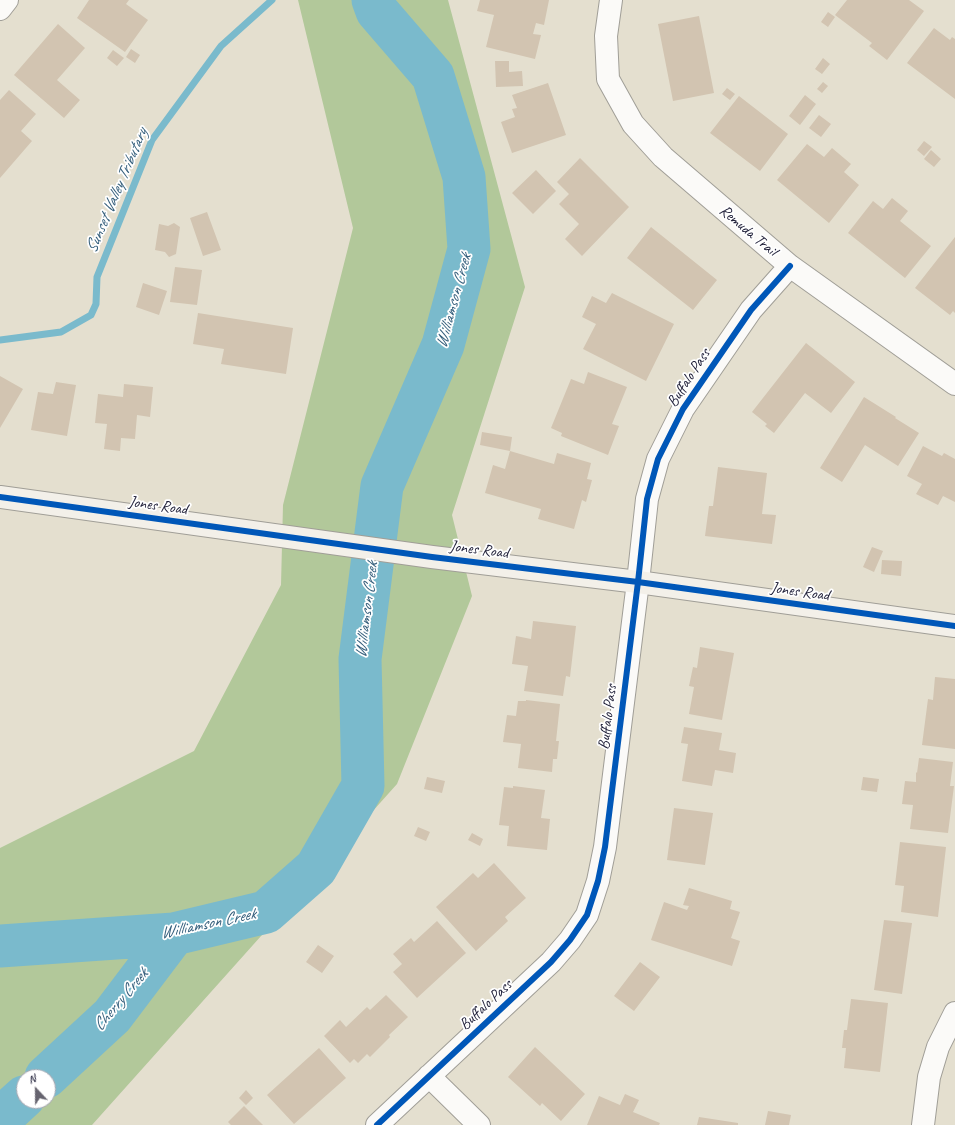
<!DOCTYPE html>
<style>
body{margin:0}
#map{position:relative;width:955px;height:1125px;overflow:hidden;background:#e4dfcf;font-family:Caveat,sans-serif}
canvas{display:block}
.north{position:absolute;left:16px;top:1069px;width:40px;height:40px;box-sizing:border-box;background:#fff;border:1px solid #a7a7b1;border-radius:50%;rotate:338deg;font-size:11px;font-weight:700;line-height:16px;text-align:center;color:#22223b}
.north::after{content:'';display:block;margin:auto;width:14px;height:18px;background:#66646f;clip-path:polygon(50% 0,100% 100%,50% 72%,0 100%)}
</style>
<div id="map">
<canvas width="955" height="1125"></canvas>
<div class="north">N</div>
</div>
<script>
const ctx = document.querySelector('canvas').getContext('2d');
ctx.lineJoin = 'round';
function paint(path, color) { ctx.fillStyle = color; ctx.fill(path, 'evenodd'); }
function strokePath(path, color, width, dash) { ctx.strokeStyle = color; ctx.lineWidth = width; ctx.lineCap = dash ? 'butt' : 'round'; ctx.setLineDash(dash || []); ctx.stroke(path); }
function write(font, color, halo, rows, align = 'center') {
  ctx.font = font + ' Caveat,sans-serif'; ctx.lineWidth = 3.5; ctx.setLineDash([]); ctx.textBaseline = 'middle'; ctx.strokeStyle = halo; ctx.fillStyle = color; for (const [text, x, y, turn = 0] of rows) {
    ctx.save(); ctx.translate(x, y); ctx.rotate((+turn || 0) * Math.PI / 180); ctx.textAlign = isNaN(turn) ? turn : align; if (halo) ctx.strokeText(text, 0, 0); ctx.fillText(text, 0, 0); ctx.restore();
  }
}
paint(new Path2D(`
 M 298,0 L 448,0 L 525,287 L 452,515 L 472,596 L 397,784 L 92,1125 L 0,1125 L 0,848 L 194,751 L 281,585 L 283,505 L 353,228 ZM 24,1077 L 48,1077 L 48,1101 L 24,1101 Z`), '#b2c89a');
strokePath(new Path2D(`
 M 0,340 L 61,332 L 91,315 L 96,304 L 97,277 L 152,140 L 221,46 L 272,0`), '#7abacc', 7);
strokePath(new Path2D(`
 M 0,946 L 174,934 L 266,912 L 316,868 L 363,786 L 360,659 L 382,486 L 443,345 L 469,249 L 464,177 L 433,76 L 377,11 L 373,0
 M 46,1077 L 112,1016 L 174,934
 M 0,1119 L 24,1097`), '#7abacc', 43);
paint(new Path2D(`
 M 89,0 L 129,0 L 126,4 L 148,20 L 125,52 L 77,18 Z
 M 480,0 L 549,0 L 544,25 L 536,23 L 533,34 L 541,35 L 535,59 L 486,47 L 494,15 L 477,11 Z
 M 847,0 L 909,0 L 924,11 L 887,60 L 869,46 L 872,43 L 835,15 Z
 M 828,12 L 835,17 L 828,27 L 821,22 Z
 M 699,16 L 714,93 L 673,101 L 658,24 Z
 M 58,24 L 85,48 L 57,80 L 80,100 L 64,118 L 14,75 Z
 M 934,28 L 950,40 L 952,37 L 955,39 L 955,99 L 907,63 Z
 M 131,49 L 140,55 L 135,63 L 126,57 Z
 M 113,50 L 124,58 L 117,66 L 107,58 Z
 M 823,58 L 830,64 L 822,74 L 815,69 Z
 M 495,61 L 509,61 L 509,72 L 522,71 L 523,86 L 496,87 Z
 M 823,82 L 828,86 L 822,93 L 817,89 Z
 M 548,83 L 566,135 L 512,153 L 501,122 L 515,117 L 512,109 L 517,108 L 512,95 Z
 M 727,88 L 735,94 L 730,100 L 722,94 Z
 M 9,90 L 36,114 L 21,131 L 32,141 L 0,178 L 0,100 Z
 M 805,95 L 816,104 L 800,125 L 789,116 Z
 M 739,96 L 788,134 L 760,171 L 710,133 Z
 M 819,115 L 831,124 L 821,137 L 809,128 Z
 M 924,141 L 932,147 L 924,156 L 917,150 Z
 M 807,144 L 824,157 L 832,148 L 851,164 L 844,172 L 859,185 L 829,223 L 777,180 Z
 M 931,150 L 941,159 L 934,167 L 924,159 Z
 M 580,158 L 629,207 L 582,256 L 565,239 L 579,224 L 559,204 L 569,194 L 557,182 Z
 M 536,170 L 556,191 L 533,214 L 512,193 Z
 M 892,198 L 908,211 L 900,221 L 931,246 L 905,278 L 848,233 L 873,201 L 883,209 Z
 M 207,212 L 221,250 L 203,256 L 190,218 Z
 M 174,223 L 180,227 L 176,254 L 169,257 L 165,252 L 155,250 L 159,224 L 168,226 Z
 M 651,227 L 717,280 L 693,310 L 627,258 Z
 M 955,237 L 955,313 L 953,311 L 950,315 L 915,288 Z
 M 175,267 L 202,270 L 197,305 L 170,302 Z
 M 143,283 L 167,291 L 159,315 L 136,307 Z
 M 612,293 L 674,324 L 646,381 L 583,349 L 596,324 L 582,317 L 592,296 L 606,303 Z
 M 198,313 L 293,328 L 286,374 L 221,364 L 224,349 L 193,344 Z
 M 806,343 L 855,382 L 831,413 L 805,393 L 774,433 L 765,426 L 767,424 L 752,412 Z
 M 588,372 L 627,387 L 612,424 L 619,426 L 608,455 L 561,436 L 562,433 L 551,428 L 571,379 L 584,384 Z
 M 0,376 L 23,389 L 0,428 Z
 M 56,382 L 76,385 L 67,436 L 31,430 L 38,392 L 53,394 Z
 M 124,384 L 153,387 L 150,417 L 137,415 L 135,439 L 121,438 L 120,451 L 104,449 L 107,424 L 95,423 L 98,394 L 123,397 Z
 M 864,397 L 896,417 L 895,418 L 919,433 L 898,466 L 865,445 L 842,482 L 820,468 Z
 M 482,432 L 512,437 L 510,451 L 480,445 Z
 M 923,446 L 942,456 L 944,453 L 955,459 L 955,502 L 943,496 L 938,505 L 916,494 L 922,484 L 907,476 Z
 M 510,451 L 554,464 L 557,453 L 591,463 L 587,479 L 592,480 L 586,502 L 582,500 L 574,529 L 538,519 L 541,509 L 485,493 L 493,465 L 505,469 Z
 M 718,467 L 767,473 L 762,514 L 776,515 L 772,544 L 705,536 L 709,506 L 713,506 Z
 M 872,547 L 883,551 L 874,572 L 863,567 Z
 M 882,560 L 902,561 L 901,576 L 881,574 Z
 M 533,621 L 576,626 L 570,677 L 566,676 L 563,696 L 524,691 L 528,666 L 512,664 L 516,636 L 531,639 Z
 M 700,647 L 734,653 L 722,720 L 689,714 L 694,687 L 689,686 L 693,667 L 697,668 Z
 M 935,677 L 955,679 L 955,749 L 922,745 L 928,699 L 933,700 Z
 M 526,700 L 560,704 L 556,741 L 559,741 L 557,759 L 553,759 L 552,772 L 518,768 L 521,744 L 503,742 L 507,715 L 516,716 L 518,701 L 526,701 Z
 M 684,727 L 722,733 L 719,750 L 736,753 L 733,773 L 715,770 L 712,786 L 682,781 L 688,744 L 681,743 Z
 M 919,758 L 953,762 L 950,786 L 954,786 L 948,833 L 910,829 L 913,805 L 902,804 L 905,781 L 916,782 L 916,772 L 917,773 Z
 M 427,777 L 445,781 L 442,793 L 424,789 Z
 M 863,777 L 879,779 L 877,792 L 861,790 Z
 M 513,786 L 545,790 L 541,818 L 550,819 L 547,850 L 507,846 L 509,826 L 499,825 L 504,787 L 513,788 Z
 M 674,808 L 713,813 L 705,865 L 667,860 Z
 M 418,827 L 430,832 L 426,841 L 414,836 Z
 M 472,833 L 483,839 L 480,846 L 468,840 Z
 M 900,842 L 946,847 L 938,917 L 901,912 L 904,886 L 895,885 Z
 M 494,863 L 526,898 L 505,917 L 508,921 L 476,951 L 436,907 L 473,873 L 478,878 Z
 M 689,888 L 732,901 L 730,909 L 740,912 L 731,938 L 740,941 L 732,966 L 651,940 L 664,902 L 687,910 L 689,906 L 683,905 Z
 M 884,920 L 912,923 L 902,994 L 874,990 Z
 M 437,921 L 466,953 L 417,998 L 393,972 L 402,964 L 393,954 L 411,938 L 414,942 Z
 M 318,945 L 334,956 L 322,973 L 306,962 Z
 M 640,962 L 660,977 L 634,1011 L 614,996 Z
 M 386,995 L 408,1017 L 389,1035 L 390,1037 L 370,1057 L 367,1054 L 358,1063 L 354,1059 L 350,1063 L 324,1036 L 340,1020 L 346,1027 L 367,1007 L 370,1010 Z
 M 851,999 L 888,1003 L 880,1072 L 844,1068 L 846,1048 L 842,1048 L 844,1030 L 847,1030 Z
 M 535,1047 L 585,1094 L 561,1121 L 542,1103 L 540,1106 L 508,1077 Z
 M 319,1048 L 346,1078 L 294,1124 L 267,1095 Z
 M 246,1090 L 253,1098 L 246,1105 L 239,1098 Z
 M 625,1094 L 639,1100 L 633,1112 L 660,1123 L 659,1125 L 587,1125 L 599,1096 L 620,1105 Z
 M 244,1106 L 263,1125 L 231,1125 L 228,1122 Z
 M 768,1111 L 791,1115 L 789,1125 L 765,1125 Z
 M 699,1117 L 738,1123 L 738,1125 L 697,1125 Z`), '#d2c4b1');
const street = new Path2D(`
 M 611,0 L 606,36 L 608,79 L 633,124 L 663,157 L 790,266 L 955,384
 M 0,9 L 7,0
 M 429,1076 L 479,1125
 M 377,1125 L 551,962 L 570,940 L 587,915 L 598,881 L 605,847 L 638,582 L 647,499 L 658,459 L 683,409 L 751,310 L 790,266
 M 923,1125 L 929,1077 L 938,1047 L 955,1013`);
const secondary = new Path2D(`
 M 0,497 L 432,557 L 638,582 L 955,626`);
strokePath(street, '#a09e97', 24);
strokePath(secondary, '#a09e97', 24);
strokePath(street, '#fbfaf8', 22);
strokePath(secondary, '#f3f0e9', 22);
strokePath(new Path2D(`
 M 0,497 L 432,557 L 638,582 L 955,626
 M 377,1125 L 551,962 L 570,940 L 587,915 L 598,881 L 605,847 L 638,582 L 647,499 L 658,459 L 683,409 L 751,310 L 790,266`), '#0057b8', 6);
write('16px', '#22223b', '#fff', [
 ["Remuda Trail",748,231,40],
 ["Buffalo Pass",689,378,-57],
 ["Jones Road",158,506,8],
 ["Jones Road",479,550,7],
 ["Jones Road",800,592,8],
 ["Buffalo Pass",608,717,-83],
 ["Buffalo Pass",486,1005,-43]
]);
write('italic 17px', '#355f7c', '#fff', [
 ["Sunset Valley Tributary",117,191,-67],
 ["Williamson Creek",454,301,-75],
 ["Williamson Creek",367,610,-83],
 ["Williamson Creek",208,924,-12],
 ["Cherry Creek",121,1000,-50]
]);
</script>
